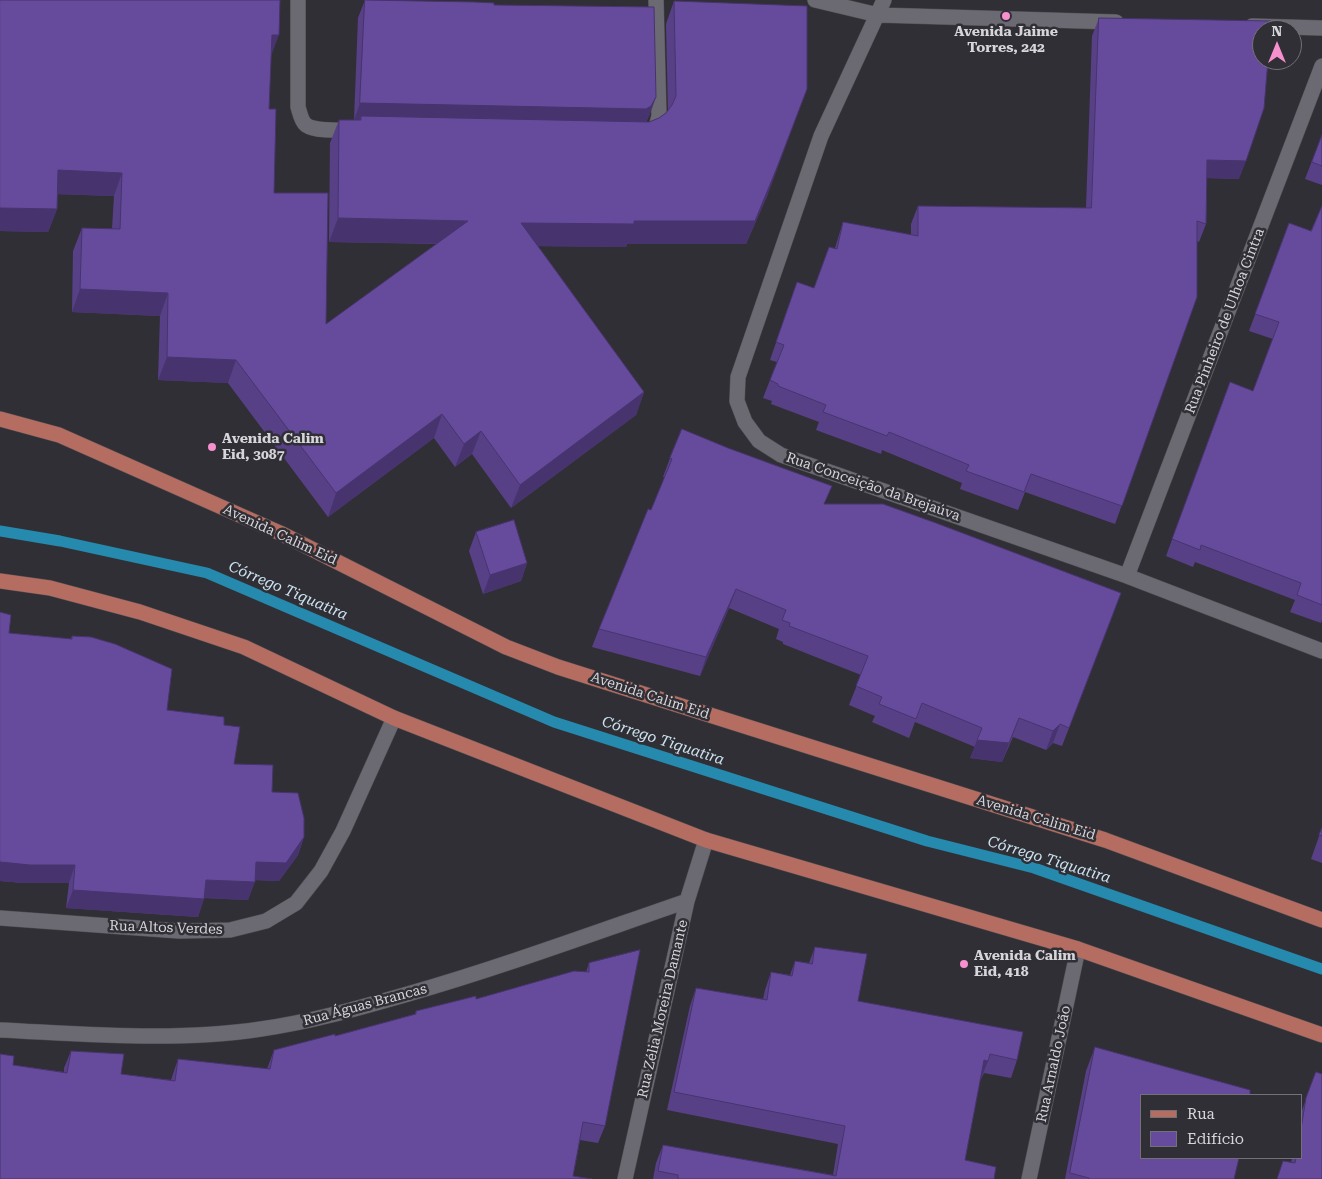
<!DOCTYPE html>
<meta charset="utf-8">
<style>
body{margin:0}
#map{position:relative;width:1322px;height:1179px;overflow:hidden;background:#312f36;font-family:"Roboto Serif",serif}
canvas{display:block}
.legend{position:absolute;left:1140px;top:1094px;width:162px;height:65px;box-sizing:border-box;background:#312f36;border:1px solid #737177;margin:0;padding:6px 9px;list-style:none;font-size:15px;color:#d6d5d9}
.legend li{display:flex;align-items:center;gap:10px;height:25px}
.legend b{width:25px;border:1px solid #737177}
.north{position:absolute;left:1252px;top:20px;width:50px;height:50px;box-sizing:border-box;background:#312f36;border:1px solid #737177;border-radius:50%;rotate:0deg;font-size:14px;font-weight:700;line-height:20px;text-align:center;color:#d6d5d9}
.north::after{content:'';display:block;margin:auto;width:18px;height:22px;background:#f790ce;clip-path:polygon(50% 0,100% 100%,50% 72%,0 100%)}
</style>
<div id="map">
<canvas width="1322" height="1179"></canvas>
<ul class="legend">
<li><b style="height:6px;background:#b46d60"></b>Rua</li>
<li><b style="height:14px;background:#664b9d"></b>Edifício</li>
</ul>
<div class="north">N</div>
</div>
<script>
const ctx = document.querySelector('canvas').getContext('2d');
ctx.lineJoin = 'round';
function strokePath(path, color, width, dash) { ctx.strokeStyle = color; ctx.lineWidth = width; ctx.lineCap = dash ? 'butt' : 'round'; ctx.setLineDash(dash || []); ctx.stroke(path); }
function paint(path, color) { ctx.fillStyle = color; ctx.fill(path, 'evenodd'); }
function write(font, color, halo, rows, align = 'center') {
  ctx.font = font + ' "Roboto Serif",serif'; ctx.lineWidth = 5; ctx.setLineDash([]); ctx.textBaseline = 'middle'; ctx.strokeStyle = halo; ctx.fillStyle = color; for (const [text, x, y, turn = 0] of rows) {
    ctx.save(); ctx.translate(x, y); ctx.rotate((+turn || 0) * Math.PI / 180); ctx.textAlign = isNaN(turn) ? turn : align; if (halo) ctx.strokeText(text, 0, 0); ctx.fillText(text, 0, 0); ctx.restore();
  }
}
strokePath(new Path2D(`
 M 0,531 L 60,541 L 207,573 L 554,722 L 927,841 L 1034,868 L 1322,969`), '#258aad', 11);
const minor = new Path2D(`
 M 298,0 L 298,107 C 300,113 301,121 306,125 C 316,132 343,130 355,130
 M 815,0 L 878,15 L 1116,22
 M 884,0 L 821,136 L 738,377 L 737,401 L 745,422 L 759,441 L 781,455 L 1127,576 L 1322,651
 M 1252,26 L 1322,28
 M 647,134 L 656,127 L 659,116 L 656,0
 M 1127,576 L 1322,66
 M 0,918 L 179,931 L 230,930 L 266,921 L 296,903 L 321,871 L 343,831 L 394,718
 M 0,1030 C 86,1034 175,1042 261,1029 C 311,1022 359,1008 408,994 C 502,967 594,933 687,901
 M 625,1179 L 687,901 L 706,840
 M 1029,1179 L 1078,949`);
const major = new Path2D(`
 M 0,419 L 59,435 L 280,533 L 506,647 L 558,667 L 1105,840 L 1322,920
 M 0,581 L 50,588 L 140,612 L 244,647 L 394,718 L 706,840 L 1078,949 L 1322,1035`);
strokePath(minor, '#4e4c52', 16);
strokePath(major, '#4e4c52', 16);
strokePath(minor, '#6b6971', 15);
strokePath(major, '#b46d60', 15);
paint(new Path2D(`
 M 0,0 L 271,56 L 269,109 L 274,193 L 326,324 L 437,244 L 329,242 L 330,143 L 339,120 L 354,120 L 358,18 L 365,0 L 494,5 L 650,114 L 646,122 L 649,122 L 659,118 L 668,111 L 666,24 L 674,1 L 768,194 L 746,244 L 627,244 L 626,247 L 538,246 L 644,392 L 636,415 L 511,508 L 472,454 L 455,467 L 434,438 L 328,517 L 228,383 L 158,380 L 160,316 L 72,312 L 73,251 L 82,228 L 112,229 L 114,196 L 57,194 L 57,209 L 48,232 L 0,231 Z
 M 1099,18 L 1239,179 L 1207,178 L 1206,224 L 1199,242 L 1197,241 L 1197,297 L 1115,524 L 1025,492 L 1018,510 L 960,489 L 962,483 L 882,450 L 881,454 L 816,430 L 819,422 L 771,404 L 772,401 L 763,398 L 777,362 L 770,360 L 797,282 L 814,288 L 835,248 L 843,222 L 911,235 L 911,224 L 918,206 L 1086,208 L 1092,36 Z
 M 1322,135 L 1322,185 L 1305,179 Z
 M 1322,206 L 1322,620 L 1321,623 L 1290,612 L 1295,600 L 1195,562 L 1193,567 L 1166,556 L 1230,382 L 1253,391 L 1273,339 L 1249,331 L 1289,223 L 1311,231 Z
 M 670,458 L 825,504 L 1114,612 L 1062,746 L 1053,743 L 1046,750 L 1013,737 L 1002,762 L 970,758 L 975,747 L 915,722 L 909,738 L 872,722 L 875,716 L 849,705 L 861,675 L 783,644 L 783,642 L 776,639 L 779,629 L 729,608 L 700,676 L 592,647 L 599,629 L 651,510 L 665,477 L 663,477 Z
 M 476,532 L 527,563 L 521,581 L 483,594 L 469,551 Z
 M 0,612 L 9,633 L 71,639 L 72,636 L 167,710 L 224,725 L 234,764 L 272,792 L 304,837 L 298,855 L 279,881 L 255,880 L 248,900 L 204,898 L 198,917 L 66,908 L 69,883 L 23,883 L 0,881 Z
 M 1322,828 L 1322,863 L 1311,859 Z
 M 815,947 L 858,1001 L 1017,1060 L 1011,1078 L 984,1073 L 981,1079 L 980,1079 L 965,1160 L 994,1179 L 653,1179 L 656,1163 L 663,1145 L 833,1175 L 838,1144 L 667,1110 L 690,1006 L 696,988 L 763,999 L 765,990 L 771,972 L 790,975 L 795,961 L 809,963 Z
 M 589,963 L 605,1126 L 598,1143 L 580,1140 L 573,1176 L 0,1179 L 13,1065 L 64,1072 L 64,1068 L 71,1051 L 121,1074 L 171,1080 L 178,1059 L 267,1069 L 274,1050 L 335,1036 L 415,1014 L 416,1011 L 476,999 L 586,972 Z
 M 1095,1047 L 1234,1179 L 1065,1179 L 1086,1071 Z
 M 1316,1072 L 1322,1179 L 1291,1163 L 1292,1158 L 1301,1158 L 1301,1113 Z`), '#584087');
paint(new Path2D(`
 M 272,35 L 279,35 L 270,59 Z
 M 807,89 L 768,194 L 746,244 L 627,244 L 626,247 L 513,246 L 521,223 L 634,221 Z
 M 656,97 L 650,114 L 645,123 L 361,116 L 360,120 L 354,120 L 360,103 Z
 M 1207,160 L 1246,161 L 1239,179 L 1201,178 Z
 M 58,170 L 122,173 L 114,196 L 50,194 Z
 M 0,208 L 57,209 L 48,232 L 0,231 Z
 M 338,218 L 468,221 L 459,244 L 329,242 Z
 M 80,289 L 168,293 L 160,316 L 72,312 Z
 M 167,357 L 236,360 L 228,383 L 158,380 Z
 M 644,392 L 636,415 L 511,508 L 520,485 Z
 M 442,414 L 434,438 L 328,517 L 336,493 Z
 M 481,431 L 472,454 L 455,467 L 464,444 Z
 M 527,563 L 521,581 L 483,594 L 490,575 Z
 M 736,589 L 729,608 L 700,676 L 706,657 Z
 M 1019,718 L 1002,762 L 970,758 L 977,740 Z
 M 1060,724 L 1053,743 L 1046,750 L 1053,731 Z
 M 304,837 L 298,855 L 279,881 L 250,880 L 256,862 Z
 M 0,862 L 75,865 L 69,883 L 23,883 L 0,881 Z
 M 206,880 L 255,882 L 248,900 L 200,898 Z
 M 73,890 L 204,899 L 198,917 L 66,908 Z
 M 984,1060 L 988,1061 L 981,1079 L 977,1078 Z`), '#47346e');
const building = new Path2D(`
 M 0,0 L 280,0 L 279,35 L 272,35 L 269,109 L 276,109 L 274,193 L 328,193 L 326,324 L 468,221 L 338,218 L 339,120 L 361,120 L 361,116 L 649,122 L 659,118 L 666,113 L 672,105 L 676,96 L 674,1 L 807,6 L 807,89 L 776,170 L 755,221 L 634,221 L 634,224 L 521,223 L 644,392 L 520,485 L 481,431 L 464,444 L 442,414 L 336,493 L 236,360 L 167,357 L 168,293 L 80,289 L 82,228 L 120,229 L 122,173 L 58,170 L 57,209 L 0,208 Z
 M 365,0 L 474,2 L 494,3 L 494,5 L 654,7 L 656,97 L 651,106 L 646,109 L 360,103 Z
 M 1099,18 L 1271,21 L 1270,30 L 1262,30 L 1262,60 L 1268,60 L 1264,108 L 1246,161 L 1207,160 L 1206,224 L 1197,221 L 1197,297 L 1122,506 L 1031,474 L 1024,492 L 966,471 L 969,465 L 889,432 L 887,436 L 823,412 L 826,405 L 778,386 L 778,384 L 770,380 L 784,345 L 776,342 L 797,282 L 814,288 L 829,247 L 837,249 L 843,222 L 918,236 L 918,206 L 1091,208 Z
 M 1322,135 L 1322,166 L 1312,162 Z
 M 1322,206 L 1322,605 L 1297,595 L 1301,583 L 1201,545 L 1200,550 L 1172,539 L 1230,382 L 1253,391 L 1279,322 L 1255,314 L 1289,223 L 1311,231 Z
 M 682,429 L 728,448 L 832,486 L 824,504 L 883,504 L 936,523 L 1121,593 L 1069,728 L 1060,724 L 1053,731 L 1019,718 L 1009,743 L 977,740 L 982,728 L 922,703 L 916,719 L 879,704 L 882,697 L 856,686 L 868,656 L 789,626 L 790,623 L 782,620 L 786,610 L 736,589 L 706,657 L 599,629 L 648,509 L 651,510 L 672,459 L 670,458 Z
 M 514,520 L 527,563 L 490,575 L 476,532 Z
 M 0,612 L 11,615 L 9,633 L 72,639 L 72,636 L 91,637 L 115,644 L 172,669 L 167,710 L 224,717 L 224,725 L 240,727 L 234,764 L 273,765 L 272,792 L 298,793 L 304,818 L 304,837 L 286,863 L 256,862 L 255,882 L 206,880 L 204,899 L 73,890 L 75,865 L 30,865 L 0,862 Z
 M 1322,828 L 1322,836 L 1319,835 Z
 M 815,947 L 867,954 L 858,1001 L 1023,1032 L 1017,1060 L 990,1054 L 988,1061 L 984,1060 L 965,1160 L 996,1167 L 994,1179 L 678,1179 L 678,1175 L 658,1171 L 663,1145 L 836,1176 L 845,1126 L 674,1092 L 696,988 L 767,1000 L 771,972 L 792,976 L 795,961 L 812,964 Z
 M 640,950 L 605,1126 L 583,1122 L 573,1176 L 592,1179 L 0,1179 L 0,1054 L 14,1056 L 13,1065 L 67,1073 L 71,1051 L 124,1054 L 121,1074 L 175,1081 L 178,1059 L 270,1069 L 274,1050 L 335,1034 L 335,1036 L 416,1014 L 416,1011 L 476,996 L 476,999 L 574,971 L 589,972 L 589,963 Z
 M 1095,1047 L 1250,1090 L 1250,1095 L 1141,1095 L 1141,1158 L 1239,1158 L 1234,1179 L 1089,1179 L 1089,1178 L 1070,1173 Z
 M 1316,1072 L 1322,1074 L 1322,1179 L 1277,1179 L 1283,1161 L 1295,1163 L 1296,1158 L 1301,1158 L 1301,1129 L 1306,1098 Z`);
paint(building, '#664b9d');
strokePath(building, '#47346e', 1);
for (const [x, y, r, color] of [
 [1006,16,5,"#f790ce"],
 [212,447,5,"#f790ce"],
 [964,964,5,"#f790ce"]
]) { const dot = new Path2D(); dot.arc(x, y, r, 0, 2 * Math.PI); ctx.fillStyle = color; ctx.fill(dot); strokePath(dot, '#312f36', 2); }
write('bold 14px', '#d6d5d9', '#312f36', [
 ["Avenida Jaime",1006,32,"center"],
 ["Torres, 242",1006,48,"center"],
 ["Avenida Calim",222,439],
 ["Eid, 3087",222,455],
 ["Avenida Calim",974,956],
 ["Eid, 418",974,972]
], 'left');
write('14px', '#d6d5d9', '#312f36', [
 ["Rua Pinheiro de Ulhoa Cintra",1225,321,-69],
 ["Rua Conceição da Brejaúva",873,487,19],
 ["Avenida Calim Eid",280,535,25],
 ["Avenida Calim Eid",650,696,18],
 ["Avenida Calim Eid",1036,818,17],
 ["Rua Altos Verdes",166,928,2],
 ["Rua Águas Brancas",365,1005,-15],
 ["Rua Zélia Moreira Damante",663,1009,-77],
 ["Rua Arnaldo João",1054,1064,-78]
]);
write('italic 15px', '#cbe4f0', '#312f36', [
 ["Córrego Tiquatira",288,591,23],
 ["Córrego Tiquatira",663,741,18],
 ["Córrego Tiquatira",1049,860,17]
]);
</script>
